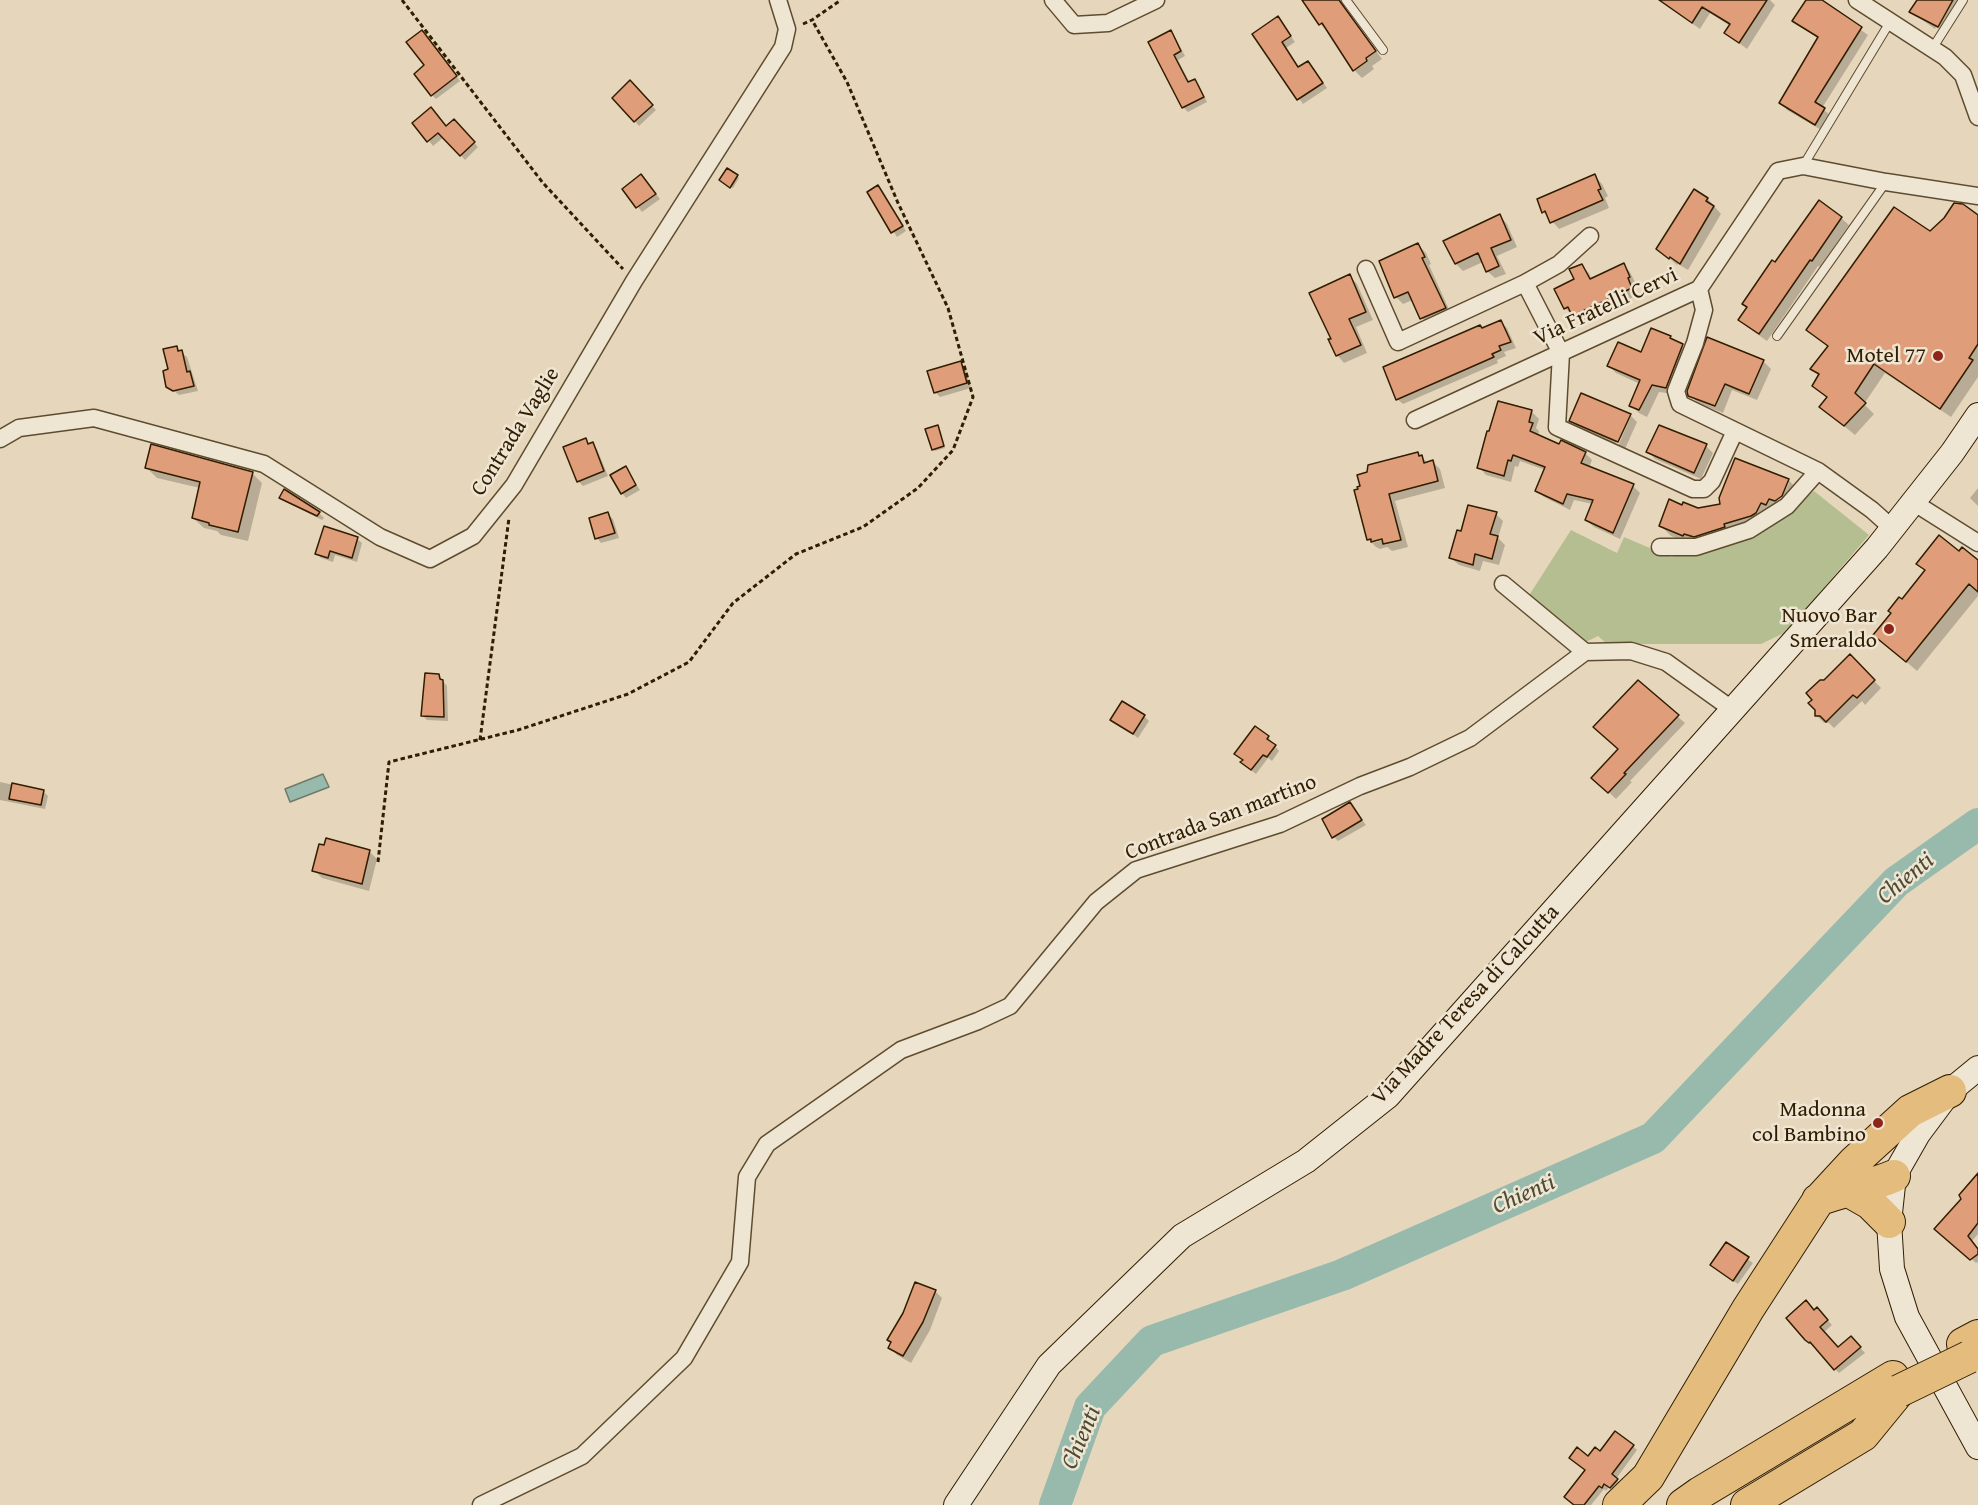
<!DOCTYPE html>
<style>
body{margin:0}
canvas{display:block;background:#e6d7bc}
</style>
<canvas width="1978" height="1505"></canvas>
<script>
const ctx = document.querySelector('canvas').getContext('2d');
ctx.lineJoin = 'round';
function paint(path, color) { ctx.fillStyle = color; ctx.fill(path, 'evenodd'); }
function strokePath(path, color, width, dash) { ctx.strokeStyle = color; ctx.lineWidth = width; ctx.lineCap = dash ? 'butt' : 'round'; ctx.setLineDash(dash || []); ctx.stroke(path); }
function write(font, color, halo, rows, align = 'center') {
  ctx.font = font + ' "Gentium Book Plus",serif'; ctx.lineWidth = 5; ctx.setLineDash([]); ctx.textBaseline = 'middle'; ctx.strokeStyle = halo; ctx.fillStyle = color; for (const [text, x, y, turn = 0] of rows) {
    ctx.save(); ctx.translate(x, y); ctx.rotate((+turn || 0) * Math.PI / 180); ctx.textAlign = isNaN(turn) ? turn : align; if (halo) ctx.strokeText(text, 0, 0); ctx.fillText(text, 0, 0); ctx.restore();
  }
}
paint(new Path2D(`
 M 1814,491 L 1869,535 L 1786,632 L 1761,644 L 1607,644 L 1598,636 L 1580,645 L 1528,597 L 1571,530 L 1617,553 L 1624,537 L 1671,557 L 1727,545 L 1774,525 Z`), '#b4be91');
const water = new Path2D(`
 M 323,774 L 329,787 L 290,802 L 285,789 Z`);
paint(water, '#97baad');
strokePath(water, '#6e7b68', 1.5);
paint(new Path2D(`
 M 1314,0 L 1342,0 L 1348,13 L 1382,59 L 1372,66 L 1374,69 L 1362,78 L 1354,70 L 1328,31 L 1320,24 Z
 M 1665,0 L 1770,0 L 1775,5 L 1747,49 L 1726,33 L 1730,26 L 1710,13 L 1700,29 L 1672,9 L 1664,2 Z
 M 1808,0 L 1819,0 L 1868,35 L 1822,108 L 1831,116 L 1823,131 L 1787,110 L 1781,103 L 1819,39 L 1794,21 Z
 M 1918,0 L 1966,0 L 1945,33 L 1936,27 L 1935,29 L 1911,12 Z
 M 1278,18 L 1295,42 L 1286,48 L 1299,68 L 1312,67 L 1327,88 L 1303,104 L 1254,35 Z
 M 1171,32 L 1175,37 L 1185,56 L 1178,60 L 1190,83 L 1195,81 L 1199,85 L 1207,102 L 1188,112 L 1183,107 L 1150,43 Z
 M 426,36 L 460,81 L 436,99 L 432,95 L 426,65 Z
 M 630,82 L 656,110 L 639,126 L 614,98 Z
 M 454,121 L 478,147 L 465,160 L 444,137 L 433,146 L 414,123 L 447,127 Z
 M 727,170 L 739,178 L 733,188 L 722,182 Z
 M 1595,176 L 1602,184 L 1608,196 L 1605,198 L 1609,208 L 1559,229 L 1544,212 Z
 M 646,181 L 660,199 L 642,212 L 624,189 Z
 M 878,187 L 906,231 L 897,237 L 869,192 Z
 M 1695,191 L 1708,199 L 1721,214 L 1688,270 L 1678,264 L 1677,265 L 1658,249 Z
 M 1500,216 L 1507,224 L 1517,247 L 1497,256 L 1506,274 L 1495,278 L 1487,271 L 1483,262 L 1463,271 L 1456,264 Z
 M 1978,216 L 1978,377 L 1951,417 L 1885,373 L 1864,404 L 1874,414 L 1855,435 L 1821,407 L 1828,399 L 1814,386 L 1819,376 L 1812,368 L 1828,347 L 1808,329 L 1930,233 Z
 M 1841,218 L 1849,225 L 1820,267 L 1818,266 L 1767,341 L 1747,327 L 1740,320 L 1775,264 Z
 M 1418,245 L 1426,253 L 1431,264 L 1429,265 L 1452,316 L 1429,325 L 1422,318 L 1413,300 L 1403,304 L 1396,297 Z
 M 1623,265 L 1630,272 L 1636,284 L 1634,285 L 1638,295 L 1580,322 L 1565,308 L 1582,266 L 1589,273 L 1592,280 Z
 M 1349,276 L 1357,284 L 1373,320 L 1356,327 L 1367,353 L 1344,363 L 1337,355 L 1333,339 Z
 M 1501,322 L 1507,328 L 1516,348 L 1504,352 L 1506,356 L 1497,360 L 1498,363 L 1403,404 L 1397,399 L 1483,329 Z
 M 1652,330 L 1670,337 L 1690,353 L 1674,394 L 1659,392 L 1647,417 L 1639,413 L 1631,405 L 1640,384 L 1616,373 L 1609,366 L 1642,354 Z
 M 176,348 L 187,357 L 198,391 L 179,395 L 168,386 Z
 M 1763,361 L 1771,369 L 1757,400 L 1732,390 L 1723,413 L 1698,403 L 1690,395 Z
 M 960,363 L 965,367 L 971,388 L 940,397 L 935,392 Z
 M 1531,411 L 1539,419 L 1536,428 L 1539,431 L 1538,436 L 1560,446 L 1585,453 L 1592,460 L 1589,468 L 1633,486 L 1640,493 L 1620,539 L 1594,527 L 1586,520 L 1593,504 L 1574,500 L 1570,510 L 1544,497 L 1536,490 L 1545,470 L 1520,461 L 1518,467 L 1515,466 L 1511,482 L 1486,475 L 1479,467 Z
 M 1630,415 L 1631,416 L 1628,416 L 1615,444 L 1578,428 L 1570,420 Z
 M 1631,416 L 1637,422 L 1625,449 L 1618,446 Z
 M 938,426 L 945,448 L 935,451 L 933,449 Z
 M 585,440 L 597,449 L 608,476 L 583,486 L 578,481 Z
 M 1706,446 L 1713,453 L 1701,479 L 1655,459 L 1648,451 Z
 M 1418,454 L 1428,463 L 1433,462 L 1440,469 L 1445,488 L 1395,501 L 1408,547 L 1392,551 L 1387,547 L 1380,549 L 1376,547 L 1372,543 L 1389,539 L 1388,536 L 1372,540 L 1372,543 L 1368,539 L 1356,491 Z
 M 147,468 L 252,473 L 262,483 L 248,541 L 221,535 L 217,531 L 204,528 L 193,518 L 200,488 L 157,478 Z
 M 625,468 L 640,490 L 626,498 L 622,493 Z
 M 1788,480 L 1799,490 L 1790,508 L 1694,545 L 1671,536 L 1660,525 L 1682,506 L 1698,510 L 1722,505 ZM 1785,483 L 1789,483 L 1778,505 L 1776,504 Z
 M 1978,488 L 1978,506 L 1970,498 Z
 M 281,497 L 319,513 L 324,518 L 322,520 L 286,502 Z
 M 608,514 L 613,519 L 619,538 L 601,543 L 597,538 Z
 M 1496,514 L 1503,521 L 1498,538 L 1505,545 L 1499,565 L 1483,561 L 1480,571 L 1459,565 L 1451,558 L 1462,533 Z
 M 357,539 L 362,543 L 357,562 L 335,555 L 333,562 L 321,558 L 317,554 Z
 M 1959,553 L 1978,561 L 1978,596 L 1917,671 L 1875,635 L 1926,571 L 1918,564 Z
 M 1850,656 L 1881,688 L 1865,705 L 1862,701 L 1834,728 L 1829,723 L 1824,723 L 1816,715 L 1824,682 Z
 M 438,675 L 447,686 L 448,721 L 427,720 L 422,715 Z
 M 1638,682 L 1685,723 L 1630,781 L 1632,782 L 1616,799 L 1594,778 L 1620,750 Z
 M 1144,716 L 1149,721 L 1138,738 L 1112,720 Z
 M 1268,737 L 1279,751 L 1272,761 L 1268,758 L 1256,774 L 1247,767 L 1244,760 Z
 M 0,782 L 43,791 L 48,796 L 45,809 L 0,800 Z
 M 1350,804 L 1366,825 L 1338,841 L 1334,837 Z
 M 327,840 L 370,852 L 377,859 L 369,891 L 322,878 L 314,870 Z
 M 1978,1185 L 1978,1234 L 1972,1241 L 1978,1250 L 1978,1262 L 1976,1263 L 1941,1233 Z
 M 1726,1244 L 1753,1263 L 1738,1284 L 1717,1270 Z
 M 935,1291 L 942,1298 L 930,1330 L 911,1363 L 897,1355 L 890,1347 Z
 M 1817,1309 L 1832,1325 L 1823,1333 L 1838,1349 L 1851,1338 L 1865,1353 L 1839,1373 L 1806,1339 L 1814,1312 Z
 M 1633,1446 L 1637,1450 L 1616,1479 L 1621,1484 L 1615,1491 L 1609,1487 L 1606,1491 L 1604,1489 L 1591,1505 L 1575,1505 L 1587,1471 L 1588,1458 Z`), '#0003');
strokePath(new Path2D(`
 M 1055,1505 L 1090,1407 L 1152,1341 L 1342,1275 L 1653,1138 L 1896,882 L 1978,824`), '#97baad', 32);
const building = new Path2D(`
 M 1302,0 L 1339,0 L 1376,51 L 1366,58 L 1367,61 L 1353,71 L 1322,23 L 1319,25 Z
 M 1659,0 L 1767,0 L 1739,43 L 1724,33 L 1730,24 L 1702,7 L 1692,23 Z
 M 1806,0 L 1822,0 L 1862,27 L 1815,102 L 1825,108 L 1815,125 L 1779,103 L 1818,37 L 1792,21 Z
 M 1917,0 L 1953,0 L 1938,27 L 1909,12 Z
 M 1278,16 L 1291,36 L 1282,42 L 1298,67 L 1308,61 L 1323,83 L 1297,100 L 1252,34 Z
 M 422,30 L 457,76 L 431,96 L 414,74 L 424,65 L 406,42 Z
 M 1171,30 L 1181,51 L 1174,55 L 1188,82 L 1195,79 L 1204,97 L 1182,108 L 1148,42 Z
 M 630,80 L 653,105 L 634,122 L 612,98 Z
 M 431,107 L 446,126 L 454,119 L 475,142 L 460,156 L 438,133 L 427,142 L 412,123 Z
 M 727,168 L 738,175 L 730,188 L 719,180 Z
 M 641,174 L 656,194 L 636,208 L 622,189 Z
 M 1595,174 L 1601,189 L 1598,190 L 1603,200 L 1550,223 L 1545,211 L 1542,213 L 1537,199 Z
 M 878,185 L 903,226 L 891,233 L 867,192 Z
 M 1694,189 L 1708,198 L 1706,201 L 1714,206 L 1680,264 L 1670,257 L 1669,259 L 1656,249 Z
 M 1819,200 L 1842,217 L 1812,261 L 1810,260 L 1759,334 L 1738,320 L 1747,307 L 1742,304 L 1772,260 L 1775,262 Z
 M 1954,203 L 1963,204 L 1978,215 L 1978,344 L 1969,358 L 1973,360 L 1940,409 L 1874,364 L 1855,393 L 1866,403 L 1844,426 L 1819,407 L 1827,397 L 1812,386 L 1819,374 L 1810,369 L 1828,346 L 1806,330 L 1894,207 L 1930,231 L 1944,218 Z
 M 1500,214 L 1511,240 L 1491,248 L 1499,266 L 1486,272 L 1478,253 L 1455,264 L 1443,241 Z
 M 1418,243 L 1425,257 L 1422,258 L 1446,308 L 1420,319 L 1408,292 L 1394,298 L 1379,261 Z
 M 1624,263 L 1630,277 L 1628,278 L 1632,288 L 1572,316 L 1568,307 L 1564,309 L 1554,289 L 1574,279 L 1569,269 L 1582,264 L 1590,279 Z
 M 1350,274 L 1366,312 L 1349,319 L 1361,345 L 1336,356 L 1328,339 L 1331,339 L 1309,293 Z
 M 1501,320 L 1511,342 L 1499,346 L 1501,350 L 1492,354 L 1494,357 L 1396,400 L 1383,367 L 1480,325 L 1482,328 Z
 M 1651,328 L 1671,336 L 1670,338 L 1683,344 L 1666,388 L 1652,385 L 1639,410 L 1629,406 L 1640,380 L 1607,366 L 1618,342 L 1641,352 Z
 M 1707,337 L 1764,360 L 1749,394 L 1725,384 L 1715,406 L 1688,396 L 1687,391 Z
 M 177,346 L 178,351 L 182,350 L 187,372 L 190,371 L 194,386 L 173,391 L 166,387 L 163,371 L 168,369 L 163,349 Z
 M 961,361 L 967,383 L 934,393 L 927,371 Z
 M 1581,393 L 1631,414 L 1618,442 L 1569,421 Z
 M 1498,401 L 1532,410 L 1529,422 L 1533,423 L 1530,431 L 1559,444 L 1561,440 L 1586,452 L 1581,463 L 1634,484 L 1613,533 L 1585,520 L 1593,500 L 1567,494 L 1563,504 L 1535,491 L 1545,467 L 1513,455 L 1511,461 L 1508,460 L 1504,476 L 1477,468 L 1487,431 L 1489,431 Z
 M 938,425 L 944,446 L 932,450 L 925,429 Z
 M 1659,425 L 1707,444 L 1694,473 L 1646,452 Z
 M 586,438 L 588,444 L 593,442 L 604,471 L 577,482 L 563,447 Z
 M 151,444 L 253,472 L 238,532 L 209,525 L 209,523 L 192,518 L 200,482 L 145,468 Z
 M 1418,452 L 1419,456 L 1422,455 L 1424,463 L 1433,460 L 1438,481 L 1389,494 L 1401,540 L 1383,544 L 1382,539 L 1371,542 L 1371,539 L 1367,540 L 1354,490 L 1358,489 L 1357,487 L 1360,486 L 1357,475 L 1367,472 L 1368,465 Z
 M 1735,458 L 1789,479 L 1782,496 L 1775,501 L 1769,499 L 1766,505 L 1761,503 L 1756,513 L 1751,516 L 1724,524 L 1725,527 L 1694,537 L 1684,534 L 1683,536 L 1659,526 L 1669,499 L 1682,505 L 1683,502 L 1698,508 L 1720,504 L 1719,498 Z
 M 626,466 L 636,485 L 621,494 L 610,475 Z
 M 284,489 L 320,512 L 317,516 L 279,498 Z
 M 1468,505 L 1497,512 L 1490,534 L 1498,536 L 1492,559 L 1475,554 L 1473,565 L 1449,558 L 1457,530 L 1461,531 Z
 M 608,512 L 615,533 L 595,539 L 589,518 Z
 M 324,526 L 358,537 L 352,558 L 330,551 L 328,558 L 315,554 Z
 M 1939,535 L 1959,551 L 1962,547 L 1978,560 L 1978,592 L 1969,584 L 1906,662 L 1873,635 L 1891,613 L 1888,611 L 1899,597 L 1902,599 L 1925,570 L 1916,564 Z
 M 1850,654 L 1875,680 L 1857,698 L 1853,695 L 1826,722 L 1820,716 L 1815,716 L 1815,710 L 1808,703 L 1812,700 L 1806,693 L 1820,680 L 1824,680 Z
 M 425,673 L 439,674 L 440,679 L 443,680 L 444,717 L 421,716 Z
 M 1638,680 L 1679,715 L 1624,773 L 1626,774 L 1608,793 L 1591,778 L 1618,749 L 1593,727 Z
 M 1122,701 L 1145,715 L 1133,734 L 1110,720 Z
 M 1255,726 L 1269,736 L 1267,739 L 1276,745 L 1267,757 L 1263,755 L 1251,770 L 1240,762 L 1243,760 L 1234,754 Z
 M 12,783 L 44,790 L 41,805 L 9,799 Z
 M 1350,802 L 1362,820 L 1332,838 L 1322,819 Z
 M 326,838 L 370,850 L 362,884 L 312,871 L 319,844 L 324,845 Z
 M 1978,1173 L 1978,1223 L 1968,1236 L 1978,1249 L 1978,1254 L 1970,1260 L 1934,1229 L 1961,1199 L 1959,1195 Z
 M 1726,1242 L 1749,1257 L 1733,1281 L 1710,1265 Z
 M 915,1282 L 936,1290 L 923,1322 L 903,1356 L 888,1348 L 891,1342 L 887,1340 L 903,1313 Z
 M 1806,1300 L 1814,1310 L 1817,1307 L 1828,1320 L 1820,1327 L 1838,1347 L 1851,1336 L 1861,1347 L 1834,1370 L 1810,1342 L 1809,1343 L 1805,1340 L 1786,1318 Z
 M 1615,1431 L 1634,1445 L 1612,1474 L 1618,1479 L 1610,1488 L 1604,1484 L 1602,1488 L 1599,1486 L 1584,1505 L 1574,1505 L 1564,1497 L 1585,1470 L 1569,1458 L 1577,1447 L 1588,1456 L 1595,1447 L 1600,1451 Z`);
paint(building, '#e09d79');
strokePath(building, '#311d00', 1.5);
const lane = new Path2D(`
 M 1346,0 L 1383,50
 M 1932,49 L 1963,0
 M 1803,166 L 1890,22
 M 1777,336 L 1886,182`);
const street = new Path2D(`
 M 1053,0 L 1074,25 L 1108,23 L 1156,0
 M 1857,0 L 1945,57 L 1963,75 L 1978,117
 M 1366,269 L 1398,342 L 1525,283 L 1561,353 L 1557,427 L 1693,489 L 1704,489 L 1712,481 L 1735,431
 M 1525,283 L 1559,264 L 1590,236
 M 1699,289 L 1704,310 L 1695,343 L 1676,391 L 1680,404 L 1818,471 L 1872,510 L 1892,528
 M 1415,420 L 1699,289 L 1778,171 L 1803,166 L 1886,182 L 1978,196
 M 0,439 L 19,428 L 94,418 L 264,464 L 380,537 L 430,559 L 473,536 L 514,485 L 634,281 L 783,47 L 787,29 L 778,0
 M 1913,502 L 1978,543
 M 1660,547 L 1696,547 L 1749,530 L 1787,506 L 1818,471
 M 1503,584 L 1585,652 L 1631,651 L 1666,662 L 1733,710
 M 481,1505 L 582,1456 L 684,1358 L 740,1262 L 747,1177 L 767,1144 L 901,1050 L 978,1021 L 1010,1006 L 1096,902 L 1136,870 L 1280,824 L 1360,786 L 1410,767 L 1470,738 L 1585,652`);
const secondary = new Path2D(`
 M 1978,1068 L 1950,1091 L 1918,1134 L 1894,1176 L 1889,1222 L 1892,1269 L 1907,1317 L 1978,1447
 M 956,1505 L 1049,1365 L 1182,1236 L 1306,1161 L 1388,1096 L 1877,548 L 1952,453 L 1978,415`);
const highway = new Path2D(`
 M 1849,1191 L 1870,1203 L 1889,1222
 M 1818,1200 C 1843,1190 1869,1187 1894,1176
 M 1963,1344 L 1978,1336
 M 1619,1505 L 1648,1477 L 1748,1309 L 1818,1201 L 1854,1162 L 1910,1111 L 1950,1091
 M 1683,1505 L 1700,1493 L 1893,1377
 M 1747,1505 L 1863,1435 L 1899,1391`);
strokePath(lane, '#5e4c2f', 10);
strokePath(street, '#5e4c2f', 19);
strokePath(secondary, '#311d00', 26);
strokePath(highway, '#311d00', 34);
strokePath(new Path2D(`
 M 402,0 L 543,183 L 623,269
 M 803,24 L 812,20 L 841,0
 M 480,740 L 509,518
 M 378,862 L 389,762 L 518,730 L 628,694 L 689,662 L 733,603 L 796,554 L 863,527 L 918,488 L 953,450 L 973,397 L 948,308 L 898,203 L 847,82 L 812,20`), '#311d00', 3, [4.5, 3]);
strokePath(lane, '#efe5d3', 8);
strokePath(street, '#efe5d3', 16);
strokePath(secondary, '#efe5d3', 24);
strokePath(highway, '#e3bc7e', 32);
const highwayBridge = new Path2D(`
 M 1899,1391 L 1969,1357`);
strokePath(highwayBridge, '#311d00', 34, []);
strokePath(highwayBridge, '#e3bc7e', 32);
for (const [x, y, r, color] of [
 [1938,356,6,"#8f2418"],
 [1889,629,6,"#8f2418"],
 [1878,1123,6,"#8f2418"]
]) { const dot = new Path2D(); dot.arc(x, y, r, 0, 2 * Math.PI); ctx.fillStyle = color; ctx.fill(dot); strokePath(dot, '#efe5d3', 2); }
write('22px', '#311d00', '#efe5d3', [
 ["Via Fratelli Cervi",1606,307,-25],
 ["Contrada Vaglie",516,432,-58],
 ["Contrada San martino",1221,818,-21],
 ["Via Madre Teresa di Calcutta",1466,1005,-47]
]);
write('22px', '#311d00', '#efe5d3', [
 ["Motel 77",1926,356],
 ["Nuovo Bar",1877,616],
 ["Smeraldo",1877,641],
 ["Madonna",1866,1110],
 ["col Bambino",1866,1135]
], 'right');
write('italic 24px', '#504c34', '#efe5d3', [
 ["Chienti",1906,879,-40],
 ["Chienti",1524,1195,-24],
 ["Chienti",1082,1438,-67]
]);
</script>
